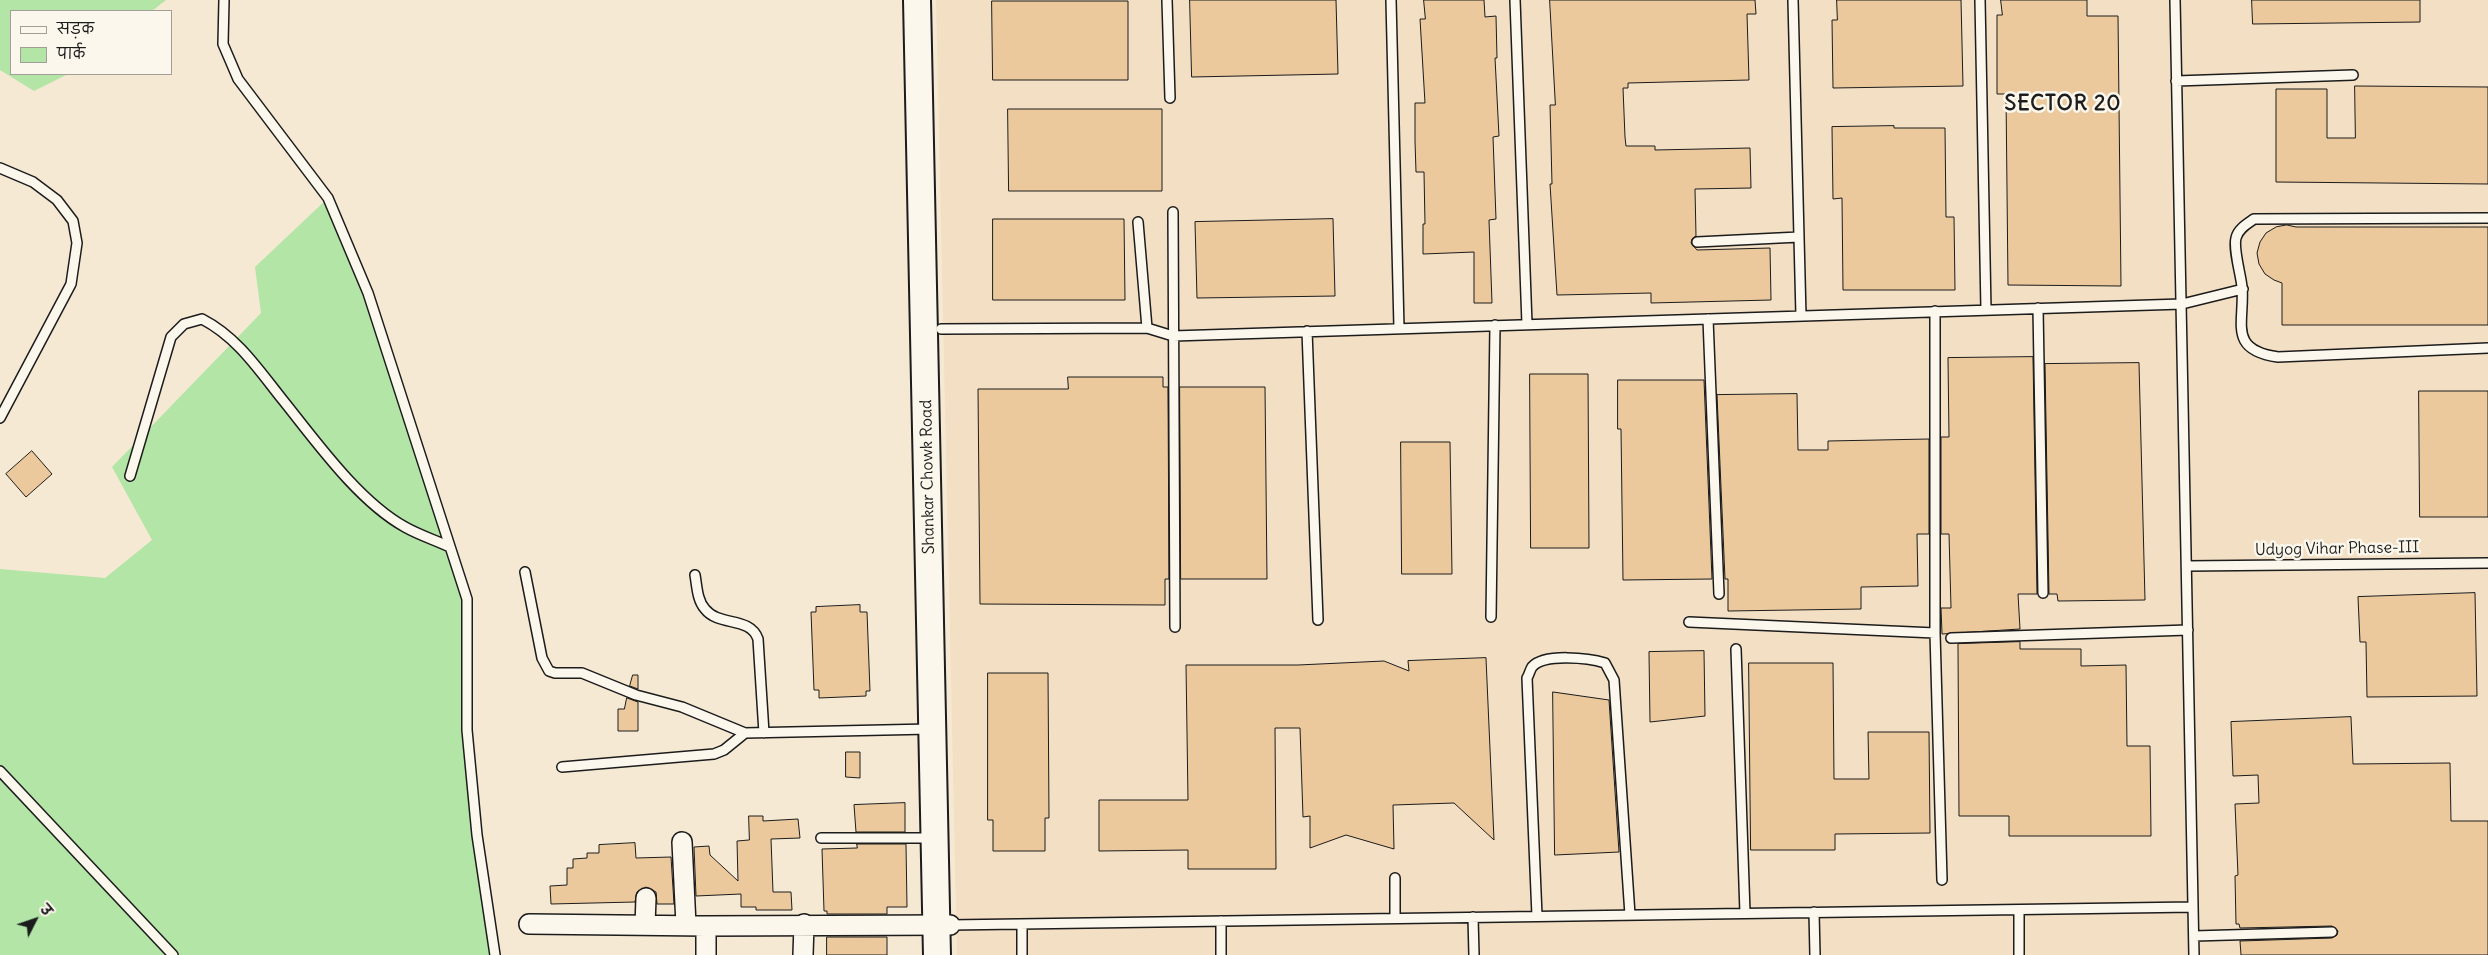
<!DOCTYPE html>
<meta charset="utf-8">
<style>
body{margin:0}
#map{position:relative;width:2488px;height:955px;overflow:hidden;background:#f6e9d4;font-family:Delius,"Playpen Sans Deva",sans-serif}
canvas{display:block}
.legend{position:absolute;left:10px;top:10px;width:162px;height:65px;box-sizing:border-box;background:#fbf7ec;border:1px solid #a29f99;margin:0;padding:6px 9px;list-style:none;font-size:15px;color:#1c1c1c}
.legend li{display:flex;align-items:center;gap:10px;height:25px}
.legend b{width:25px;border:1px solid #a29f99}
.north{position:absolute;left:10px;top:895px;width:50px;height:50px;-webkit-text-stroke:4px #fbf7ec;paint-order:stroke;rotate:49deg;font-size:14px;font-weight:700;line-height:20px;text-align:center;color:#1c1c1c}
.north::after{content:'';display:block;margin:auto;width:18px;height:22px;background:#1c1c1c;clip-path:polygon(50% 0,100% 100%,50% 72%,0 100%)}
</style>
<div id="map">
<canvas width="2488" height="955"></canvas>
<ul class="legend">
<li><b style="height:6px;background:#fbf7ec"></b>सड़क</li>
<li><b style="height:14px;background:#b2e5a6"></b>पार्क</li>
</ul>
<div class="north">उ</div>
</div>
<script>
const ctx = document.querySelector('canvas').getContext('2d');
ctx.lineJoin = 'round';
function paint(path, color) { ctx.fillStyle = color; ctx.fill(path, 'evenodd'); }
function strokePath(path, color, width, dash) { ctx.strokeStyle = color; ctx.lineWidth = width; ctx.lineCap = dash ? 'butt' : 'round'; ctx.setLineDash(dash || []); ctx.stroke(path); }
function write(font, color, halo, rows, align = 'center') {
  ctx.font = font + ' Delius,sans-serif'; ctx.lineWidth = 5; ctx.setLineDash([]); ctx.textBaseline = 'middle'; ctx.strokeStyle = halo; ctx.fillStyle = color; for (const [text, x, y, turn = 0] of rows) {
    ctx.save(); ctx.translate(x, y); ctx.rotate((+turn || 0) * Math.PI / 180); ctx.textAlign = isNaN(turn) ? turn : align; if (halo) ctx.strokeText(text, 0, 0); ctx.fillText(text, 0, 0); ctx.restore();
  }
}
paint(new Path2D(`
 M 936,0 L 2488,0 L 2488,955 L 957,955 Z`), '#f3dfc4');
paint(new Path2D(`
 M 0,0 L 166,0 L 152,11 L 11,11 L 11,74 L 68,74 L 34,91 L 0,70 Z
 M 328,198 L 368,293 L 467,599 L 467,730 L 495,955 L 0,955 L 0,569 L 105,578 L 152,540 L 112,467 L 261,313 L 255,267 Z`), '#b2e5a6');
const building = new Path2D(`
 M 1190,0 L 1336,0 L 1338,74 L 1192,77 Z
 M 1424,0 L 1484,0 L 1485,17 L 1496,16 L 1497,58 L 1495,58 L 1499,136 L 1493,137 L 1496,219 L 1489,220 L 1492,303 L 1474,303 L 1474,252 L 1423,254 L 1423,224 L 1425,224 L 1424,172 L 1416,172 L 1415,141 L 1415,103 L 1425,103 L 1420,19 L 1425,19 Z
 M 1550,0 L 1755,0 L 1756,14 L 1747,14 L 1749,80 L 1628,83 L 1628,88 L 1623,88 L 1625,137 L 1626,146 L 1655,146 L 1655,150 L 1750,148 L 1751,188 L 1695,189 L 1696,236 L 1692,239 L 1691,243 L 1697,250 L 1770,248 L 1771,300 L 1651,303 L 1651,293 L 1557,295 L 1550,184 L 1552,184 L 1550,105 L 1555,105 Z
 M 1837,0 L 1961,0 L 1963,86 L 1833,88 L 1832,20 L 1837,20 Z
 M 2001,0 L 2087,0 L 2087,16 L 2118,16 L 2121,286 L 2008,285 L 2006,94 L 1997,94 L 1997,15 L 2002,15 Z
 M 2252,0 L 2420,0 L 2420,22 L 2253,24 Z
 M 992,1 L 1128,1 L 1128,80 L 993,80 Z
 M 2355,86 L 2488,87 L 2488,184 L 2276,182 L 2276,89 L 2327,89 L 2327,138 L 2355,138 Z
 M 1008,109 L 1162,109 L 1162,191 L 1009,191 Z
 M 1894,126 L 1894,128 L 1945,128 L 1946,217 L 1954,217 L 1955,290 L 1843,290 L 1842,198 L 1833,199 L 1832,127 Z
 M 993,219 L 1124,219 L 1125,300 L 993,300 Z
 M 1333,219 L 1335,296 L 1197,298 L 1195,222 Z
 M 2287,225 L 2296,227 L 2488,227 L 2488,325 L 2282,325 L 2282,283 L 2274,280 L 2265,274 L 2259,264 L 2257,253 L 2260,242 L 2266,233 L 2276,227 Z
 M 2033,357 L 2037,594 L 2018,594 L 2020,629 L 1942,634 L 1941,608 L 1951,608 L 1949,534 L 1941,534 L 1941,437 L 1949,437 L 1948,358 Z
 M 2139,363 L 2145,600 L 2058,601 L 2057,594 L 2049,594 L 2045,364 Z
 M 1530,374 L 1588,374 L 1589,548 L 1531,548 Z
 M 1068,377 L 1163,377 L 1163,387 L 1168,387 L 1169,579 L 1165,579 L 1165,605 L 980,604 L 978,389 L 1068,389 Z
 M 1618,380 L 1704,380 L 1712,579 L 1623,580 L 1621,429 L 1618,429 Z
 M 1180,387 L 1265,387 L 1267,579 L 1181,579 Z
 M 2419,391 L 2488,391 L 2488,517 L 2420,517 Z
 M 1797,394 L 1798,450 L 1828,450 L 1828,441 L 1929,439 L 1929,534 L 1917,534 L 1918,586 L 1861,587 L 1861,609 L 1728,611 L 1728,579 L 1725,579 L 1717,395 Z
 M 1401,442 L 1450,442 L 1452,574 L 1402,574 Z
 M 32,451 L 52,474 L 26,497 L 6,474 Z
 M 2475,593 L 2477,696 L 2367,697 L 2366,642 L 2360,642 L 2358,597 Z
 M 860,605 L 860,612 L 867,612 L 870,691 L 866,691 L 866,696 L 819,698 L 819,690 L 814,690 L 811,612 L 816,612 L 816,607 Z
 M 2020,642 L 2020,649 L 2081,649 L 2081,666 L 2126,665 L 2127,746 L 2150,746 L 2151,836 L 2009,836 L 2009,816 L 1959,816 L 1958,644 Z
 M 1704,651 L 1705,716 L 1650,722 L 1649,652 Z
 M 1486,658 L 1494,840 L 1454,803 L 1393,805 L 1394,849 L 1346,835 L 1310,848 L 1310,816 L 1303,817 L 1300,728 L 1275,728 L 1276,869 L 1188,869 L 1188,850 L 1099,851 L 1099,800 L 1188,800 L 1186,665 L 1298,665 L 1384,661 L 1409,671 L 1408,661 Z
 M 1749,663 L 1833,663 L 1834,779 L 1869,779 L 1868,732 L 1929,732 L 1930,833 L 1835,834 L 1835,850 L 1751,850 Z
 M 988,673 L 1048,673 L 1049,818 L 1045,818 L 1045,851 L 993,851 L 993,820 L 988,820 Z
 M 633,675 L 638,675 L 638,689 L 630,686 Z
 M 1553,692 L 1609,700 L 1619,852 L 1555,855 Z
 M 627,698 L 638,702 L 638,731 L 618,731 L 618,709 L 624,709 Z
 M 2351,717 L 2353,764 L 2450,763 L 2451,821 L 2488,821 L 2488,955 L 2241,955 L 2240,941 L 2332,938 L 2337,935 L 2338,931 L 2332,926 L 2240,928 L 2239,924 L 2236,924 L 2235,876 L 2238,875 L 2235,804 L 2259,803 L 2258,775 L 2233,776 L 2231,722 Z
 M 846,752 L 860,752 L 860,778 L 846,777 Z
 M 905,803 L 905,832 L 856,832 L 854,805 Z
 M 749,816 L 763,816 L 763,821 L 798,819 L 800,838 L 771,839 L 773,892 L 791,892 L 792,910 L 756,910 L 756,907 L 741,907 L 741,894 L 696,896 L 694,847 L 709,846 L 710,855 L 738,881 L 737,841 L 749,840 Z
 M 635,843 L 636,858 L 671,857 L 674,904 L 657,904 L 656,892 L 646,887 L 637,892 L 635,902 L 551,904 L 550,886 L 567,885 L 567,868 L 573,868 L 573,859 L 587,858 L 587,853 L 599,853 L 599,845 Z
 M 857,844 L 906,844 L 907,907 L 887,907 L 887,914 L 827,914 L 827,911 L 824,911 L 822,849 L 857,848 Z
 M 827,937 L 887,937 L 887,955 L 827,955 Z`);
paint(building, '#ebc99d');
strokePath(building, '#1c1c1c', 1);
const lane = new Path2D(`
 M 224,0 L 223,44 L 238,79 L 328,198 L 368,293 L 467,599 L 467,730 L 477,835 L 495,955
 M 1167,0 L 1170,98
 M 1391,0 L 1399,328
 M 1515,0 L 1527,324
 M 1793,0 L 1801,316
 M 1980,0 L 1986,310
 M 2175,0 L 2194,955
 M 2176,81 L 2353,75
 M 0,168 L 33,182 L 57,200 L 73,221 L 77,243 L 71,284 L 0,418
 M 1173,212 L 1175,627
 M 2488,218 L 2254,219 C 2247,224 2238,229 2236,238 C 2233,249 2241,275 2242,287 C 2245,322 2227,350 2278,357 L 2488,348
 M 1138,222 L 1147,328
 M 1697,242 L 1799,237
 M 2038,308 L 2043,593
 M 1935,311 L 1935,633 L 1942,880
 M 1708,319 L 1719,594
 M 941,329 L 1147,328 L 1173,336 L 2182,304 L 2243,289
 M 1307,331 L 1318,620
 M 130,476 L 171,337 L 184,324 L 202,319 C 237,337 258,369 282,399 C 315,440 358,501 405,527 C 419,535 435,540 450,547
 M 2187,566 L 2488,563
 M 525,572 L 542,658 L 549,671 L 555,673 L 582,673 L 636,695 L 682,707 L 745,733 L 930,729
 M 695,575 C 697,586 697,600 705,609 C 719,627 750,616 758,639 L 764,733
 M 1491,617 L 1495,325
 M 1689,622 L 1935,633
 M 1951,638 L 2188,630
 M 1736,649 L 1745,913
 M 562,767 L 714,754 L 724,750 L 745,733
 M 0,771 L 173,955
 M 821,838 L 932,838
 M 1395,878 L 1395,918
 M 1814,912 L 1815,955
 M 1537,916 L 1527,678 C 1529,675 1530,670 1532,667 C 1544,653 1589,658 1605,663 L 1614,680 L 1630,915
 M 1473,917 L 1474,955
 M 1221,921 L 1221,955
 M 1022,924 L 1022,955
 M 950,925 L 2193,907
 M 2194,936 L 2332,932
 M 2019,955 L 2019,910`);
const street = new Path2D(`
 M 682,842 L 686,925
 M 529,924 L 706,926 L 950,925
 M 645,925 L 646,898
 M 706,955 L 706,926
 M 803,955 L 804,924`);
const secondary = new Path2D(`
 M 917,0 L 937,955`);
strokePath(lane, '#1c1c1c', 12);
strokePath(street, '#1c1c1c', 22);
strokePath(secondary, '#1c1c1c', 30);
strokePath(lane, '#fbf7ec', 9);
strokePath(street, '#fbf7ec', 19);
strokePath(secondary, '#fbf7ec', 26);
write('16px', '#1c1c1c', '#fbf7ec', [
 ["Shankar Chowk Road",928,477,-91],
 ["Udyog Vihar Phase-III",2337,549,-1]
]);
ctx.letterSpacing = '1px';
write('bold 21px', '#1c1c1c', '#fbf7ec', [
 ["SECTOR 20",2063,104]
]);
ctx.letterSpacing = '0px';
</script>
